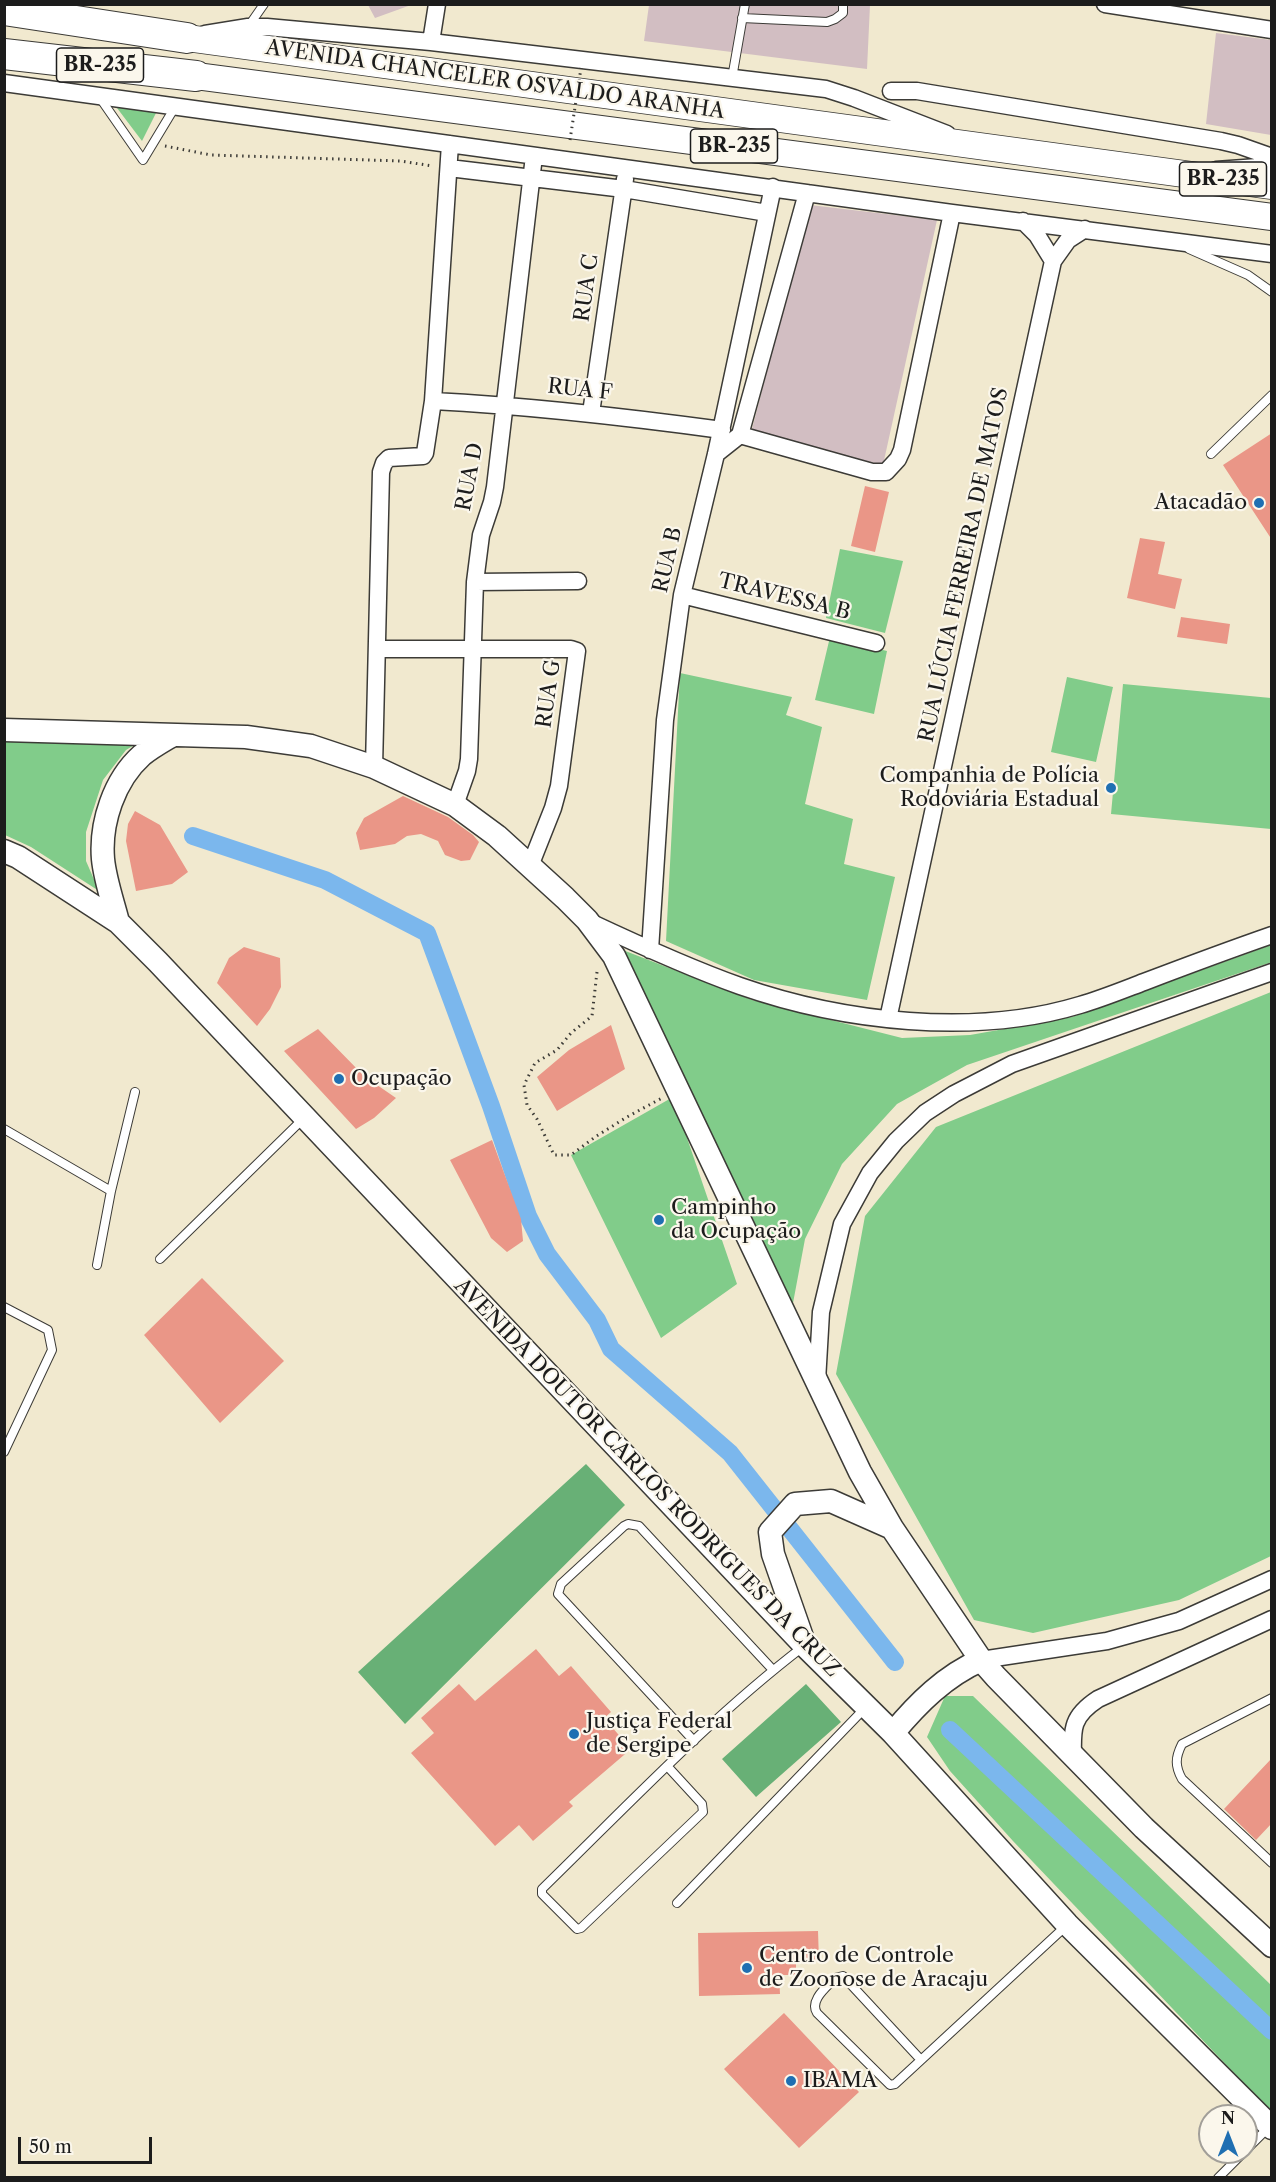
<!DOCTYPE html>
<meta charset="utf-8">
<style>
body{margin:0}
#map{position:relative;width:1276px;height:2182px;overflow:hidden;background:#f1e9cf;font-family:"Libre Caslon Text",serif}
canvas{display:block}
.frame{position:absolute;inset:0;border:6px solid #1c1c1c;pointer-events:none}
.north{position:absolute;left:1198px;top:2104px;width:60px;height:60px;box-sizing:border-box;background:#fbf7ec;border:2px solid #a29f99;border-radius:50%;rotate:0deg;font-size:16px;font-weight:700;line-height:24px;text-align:center;color:#1c1c1c}
.north::after{content:'';display:block;margin:auto;width:21px;height:27px;background:#1f6fb2;clip-path:polygon(50% 0,100% 100%,50% 72%,0 100%)}
.scale{position:absolute;left:18px;top:2137px;width:134px;height:27px;box-sizing:border-box;border:3px solid #1c1c1c;border-top:0;padding-left:8px;font-size:18px;line-height:21px;white-space:nowrap;color:#1c1c1c;-webkit-text-stroke:4px #fbf7ec;paint-order:stroke}
</style>
<div id="map">
<canvas width="1276" height="2182"></canvas>
<div class="frame"></div>
<div class="north">N</div>
<div class="scale">50 m</div>
</div>
<script>
const ctx = document.querySelector('canvas').getContext('2d');
ctx.lineJoin = 'round';
function paint(path, color) { ctx.fillStyle = color; ctx.fill(path, 'evenodd'); }
function strokePath(path, color, width, dash) { ctx.strokeStyle = color; ctx.lineWidth = width; ctx.lineCap = dash ? 'butt' : 'round'; ctx.setLineDash(dash || []); ctx.stroke(path); }
function write(font, color, halo, rows, align = 'center') {
  ctx.font = font + ' "Libre Caslon Text",serif'; ctx.lineWidth = 4.5; ctx.setLineDash([]); ctx.textBaseline = 'middle'; ctx.strokeStyle = halo; ctx.fillStyle = color; for (const [text, x, y, turn = 0] of rows) {
    ctx.save(); ctx.translate(x, y); ctx.rotate((+turn || 0) * Math.PI / 180); ctx.textAlign = isNaN(turn) ? turn : align; if (halo) ctx.strokeText(text, 0, 0); ctx.fillText(text, 0, 0); ctx.restore();
  }
}
paint(new Path2D(`
 M 365,5 L 411,5 L 375,18 L 368,5 Z
 M 649,5 L 870,5 L 867,69 L 644,41 Z
 M 1216,33 L 1271,40 L 1271,135 L 1206,124 Z
 M 810,205 L 937,220 L 883,465 L 751,433 Z`), '#d2bec2');
paint(new Path2D(`
 M 114,104 L 157,111 L 142,141 Z
 M 840,549 L 903,561 L 885,633 L 826,618 Z
 M 830,637 L 887,651 L 874,714 L 815,700 Z
 M 680,673 L 792,697 L 786,715 L 822,727 L 805,804 L 853,819 L 844,864 L 895,877 L 867,1000 L 754,980 L 666,941 Z
 M 1067,677 L 1113,687 L 1096,762 L 1051,752 Z
 M 1123,684 L 1271,698 L 1271,829 L 1111,814 Z
 M 5,728 L 156,732 L 126,750 L 103,780 L 86,832 L 86,861 L 99,891 L 31,847 L 5,835 Z
 M 1271,945 L 1272,962 L 967,1065 L 897,1104 L 842,1164 L 805,1239 L 790,1319 L 615,947 L 752,1000 L 902,1038 L 970,1035 L 1072,1017 Z
 M 1271,992 L 1271,1556 L 1179,1600 L 1033,1633 L 974,1620 L 836,1374 L 865,1216 L 936,1127 Z
 M 673,1097 L 737,1284 L 661,1338 L 571,1155 Z
 M 945,1696 L 973,1696 L 1271,1985 L 1271,2112 L 1013,1841 L 950,1771 L 927,1737 Z`), '#81cc8a');
paint(new Path2D(`
 M 586,1464 L 625,1505 L 405,1724 L 358,1672 Z
 M 806,1684 L 841,1722 L 756,1797 L 722,1759 Z`), '#68b076');
strokePath(new Path2D(`
 M 193,836 L 325,880 L 427,933 L 491,1106 L 528,1216 L 547,1254 L 597,1320 L 611,1349 L 730,1453 L 895,1662
 M 950,1730 L 1272,2031`), '#7bb7ed', 18);
paint(new Path2D(`
 M 1272,433 L 1272,540 L 1223,465 Z
 M 865,486 L 889,492 L 875,552 L 851,546 Z
 M 1140,538 L 1165,542 L 1158,574 L 1182,579 L 1175,609 L 1127,598 Z
 M 1181,617 L 1230,624 L 1227,644 L 1177,637 Z
 M 403,796 L 448,817 L 473,835 L 479,842 L 470,860 L 461,861 L 445,855 L 438,841 L 421,834 L 407,836 L 395,844 L 360,850 L 356,833 L 364,818 Z
 M 135,811 L 160,825 L 188,872 L 172,884 L 136,891 L 126,841 L 128,824 Z
 M 244,947 L 280,958 L 281,987 L 270,1009 L 257,1026 L 217,983 L 229,958 Z
 M 611,1025 L 625,1069 L 557,1111 L 537,1077 L 569,1050 Z
 M 318,1029 L 364,1076 L 396,1098 L 374,1118 L 356,1129 L 284,1051 Z
 M 492,1140 L 521,1219 L 523,1241 L 507,1252 L 491,1238 L 450,1160 Z
 M 202,1278 L 284,1361 L 220,1423 L 144,1335 Z
 M 536,1649 L 559,1676 L 571,1666 L 611,1712 L 604,1718 L 631,1749 L 569,1802 L 573,1806 L 533,1841 L 519,1825 L 495,1846 L 411,1753 L 434,1733 L 421,1718 L 459,1684 L 475,1701 Z
 M 1272,1758 L 1272,1823 L 1256,1840 L 1224,1809 Z
 M 818,1931 L 819,1961 L 796,1962 L 796,1975 L 779,1975 L 780,1994 L 699,1996 L 698,1933 Z
 M 784,2013 L 859,2092 L 799,2148 L 724,2069 Z`), '#ea9687');
const lane = new Path2D(`
 M 742,18 L 827,22 L 835,19 L 843,13 L 843,4
 M 248,27 L 264,4
 M 732,78 L 745,4
 M 100,98 L 143,160 L 175,107
 M 1189,249 L 1248,275 L 1272,292
 M 1211,454 L 1272,395
 M 4,1129 L 111,1191
 M 160,1259 L 303,1119
 M 97,1265 L 111,1191 L 135,1092
 M 4,1307 L 48,1330 L 52,1350 L 4,1452
 M 1272,1698 L 1182,1744 C 1175,1758 1175,1766 1182,1779 L 1272,1863
 M 694,1741 L 558,1594 L 561,1584 L 624,1526 L 628,1524 L 639,1526 L 773,1670
 M 668,1767 L 702,1804 L 703,1812 L 581,1928 L 577,1929 L 542,1894 L 542,1889 C 627,1806 710,1718 804,1646
 M 677,1903 L 866,1707
 M 921,2060 L 895,2084 L 890,2085 L 817,2013 C 809,2000 827,1987 835,1978 L 843,1976 L 921,2060 L 1067,1925
 M 1246,2150 L 1269,2127
 M 1218,2178 L 1244,2152`);
const street = new Path2D(`
 M 1105,4 L 1272,30
 M 205,34 L 248,27 L 267,27 L 431,42 L 826,89 L 854,98 L 947,134
 M 431,42 L 437,4
 M 4,83 L 952,213 L 1272,254
 M 891,91 L 917,91 L 1221,141 L 1238,145 L 1272,157
 M 449,168 L 624,189 L 767,213
 M 1216,170 L 1272,166
 M 1023,221 L 1037,235 L 1053,261
 M 433,401 C 530,406 626,417 722,430
 M 591,413 L 625,179
 M 740,435 L 807,193
 M 716,454 L 740,435 L 872,472 L 886,472 L 898,459 L 902,450 L 952,213
 M 475,582 L 578,581
 M 682,595 L 876,643
 M 377,649 L 571,649 L 577,651 L 559,786 L 553,808 L 530,866
 M 374,767 L 381,472 L 384,463 L 389,458 L 423,456 L 425,453 L 433,401 L 450,144
 M 455,805 L 467,771 L 469,759 L 475,582 L 481,535 L 492,502 L 495,487 L 534,156
 M 590,922 C 639,945 689,968 740,986 C 843,1022 974,1037 1080,1005 C 1101,999 1123,990 1144,982 C 1186,966 1229,950 1272,935
 M 650,950 L 665,720 L 682,595 L 716,454 L 773,187
 M 888,1019 L 1053,261 L 1068,240 L 1085,229
 M 817,1381 L 821,1312 L 842,1224 L 870,1173 L 896,1141 L 925,1113 L 954,1094 L 1012,1064 L 1272,972
 M 981,1660 L 1107,1641 L 1179,1621 L 1272,1579
 M 1073,1757 C 1072,1728 1072,1716 1098,1699 L 1272,1619`);
const secondary = new Path2D(`
 M 4,730 L 246,737 L 311,746 L 374,767 L 455,805 L 497,836 L 565,898 L 587,920 L 614,956 L 860,1472 L 892,1528 L 981,1660 L 996,1677 L 1144,1828 L 1272,1946
 M 4,851 L 18,857 L 118,922 L 158,962 L 805,1646 L 893,1733 L 1067,1924 L 1272,2128
 M 118,922 C 113,902 105,880 103,859 C 100,823 114,780 142,755 C 152,747 163,741 173,735
 M 802,1637 L 773,1554 L 770,1532 L 795,1504 L 831,1501 L 892,1528
 M 893,1733 C 918,1703 945,1676 981,1660`);
const primary = new Path2D(`
 M 187,38 L 1272,186
 M 196,76 L 1272,217`);
const highway = new Path2D(`
 M 4,10 L 187,38
 M 4,54 L 196,76`);
strokePath(lane, '#3c3b37', 10);
strokePath(street, '#3c3b37', 19);
strokePath(secondary, '#3c3b37', 25);
strokePath(primary, '#3c3b37', 28);
strokePath(highway, '#3c3b37', 32);
strokePath(new Path2D(`
 M 165,146 L 211,155 L 400,161 L 433,166
 M 597,972 L 592,1016 L 571,1033 L 557,1050 L 535,1063 L 524,1085 L 527,1105 L 537,1119 L 554,1155 L 571,1155 L 595,1137 L 627,1117 L 662,1098`), '#3c3b37', 3, [1.5, 4.5]);
strokePath(lane, '#fff', 8);
strokePath(street, '#fff', 16);
strokePath(secondary, '#fff', 22);
strokePath(primary, '#fff', 26);
strokePath(highway, '#fff', 30);
strokePath(new Path2D(`
 M 570,140 L 581,68`), '#3c3b37', 3, [1.5, 4.5]);
for (const [x, y, r, color] of [
 [1259,503,6,"#1f6fb2"],
 [1111,788,6,"#1f6fb2"],
 [339,1079,6,"#1f6fb2"],
 [659,1220,6,"#1f6fb2"],
 [574,1734,6,"#1f6fb2"],
 [747,1968,6,"#1f6fb2"],
 [791,2081,6,"#1f6fb2"]
]) { const dot = new Path2D(); dot.arc(x, y, r, 0, 2 * Math.PI); ctx.fillStyle = color; ctx.fill(dot); strokePath(dot, '#fbf7ec', 2); }
for (const [x, y, w] of [
 [100,65,87],
 [734,146,87],
 [1223,179,87]
]) { const box = new Path2D(); box.roundRect(x - w / 2, y - 17, w, 34, 4.5); ctx.fillStyle = '#fbf7ec'; ctx.fill(box); strokePath(box, '#1c1c1c', 1.5); }
write('bold 20px', '#1c1c1c', null, [
 ["BR-235",100,65],
 ["BR-235",734,146],
 ["BR-235",1223,179]
]);
write('21px', '#1c1c1c', '#fbf7ec', [
 ["AVENIDA CHANCELER OSVALDO ARANHA",495,80,8],
 ["RUA C",587,288,-82],
 ["RUA F",580,390,6],
 ["RUA D",470,477,-79],
 ["RUA B",668,560,-77],
 ["RUA LÚCIA FERREIRA DE MATOS",964,565,-78],
 ["TRAVESSA B",784,597,14],
 ["RUA G",549,694,-82],
 ["AVENIDA DOUTOR CARLOS RODRIGUES DA CRUZ",647,1478,46]
]);
write('21px', '#1c1c1c', '#fbf7ec', [
 ["Atacadão",1247,503,"right"],
 ["Companhia de Polícia",1099,776,"right"],
 ["Rodoviária Estadual",1099,800,"right"],
 ["Ocupação",351,1079],
 ["Campinho",671,1208],
 ["da Ocupação",671,1232],
 ["Justiça Federal",586,1722],
 ["de Sergipe",586,1746],
 ["Centro de Controle",759,1956],
 ["de Zoonose de Aracaju",759,1980],
 ["IBAMA",803,2081]
], 'left');
</script>
